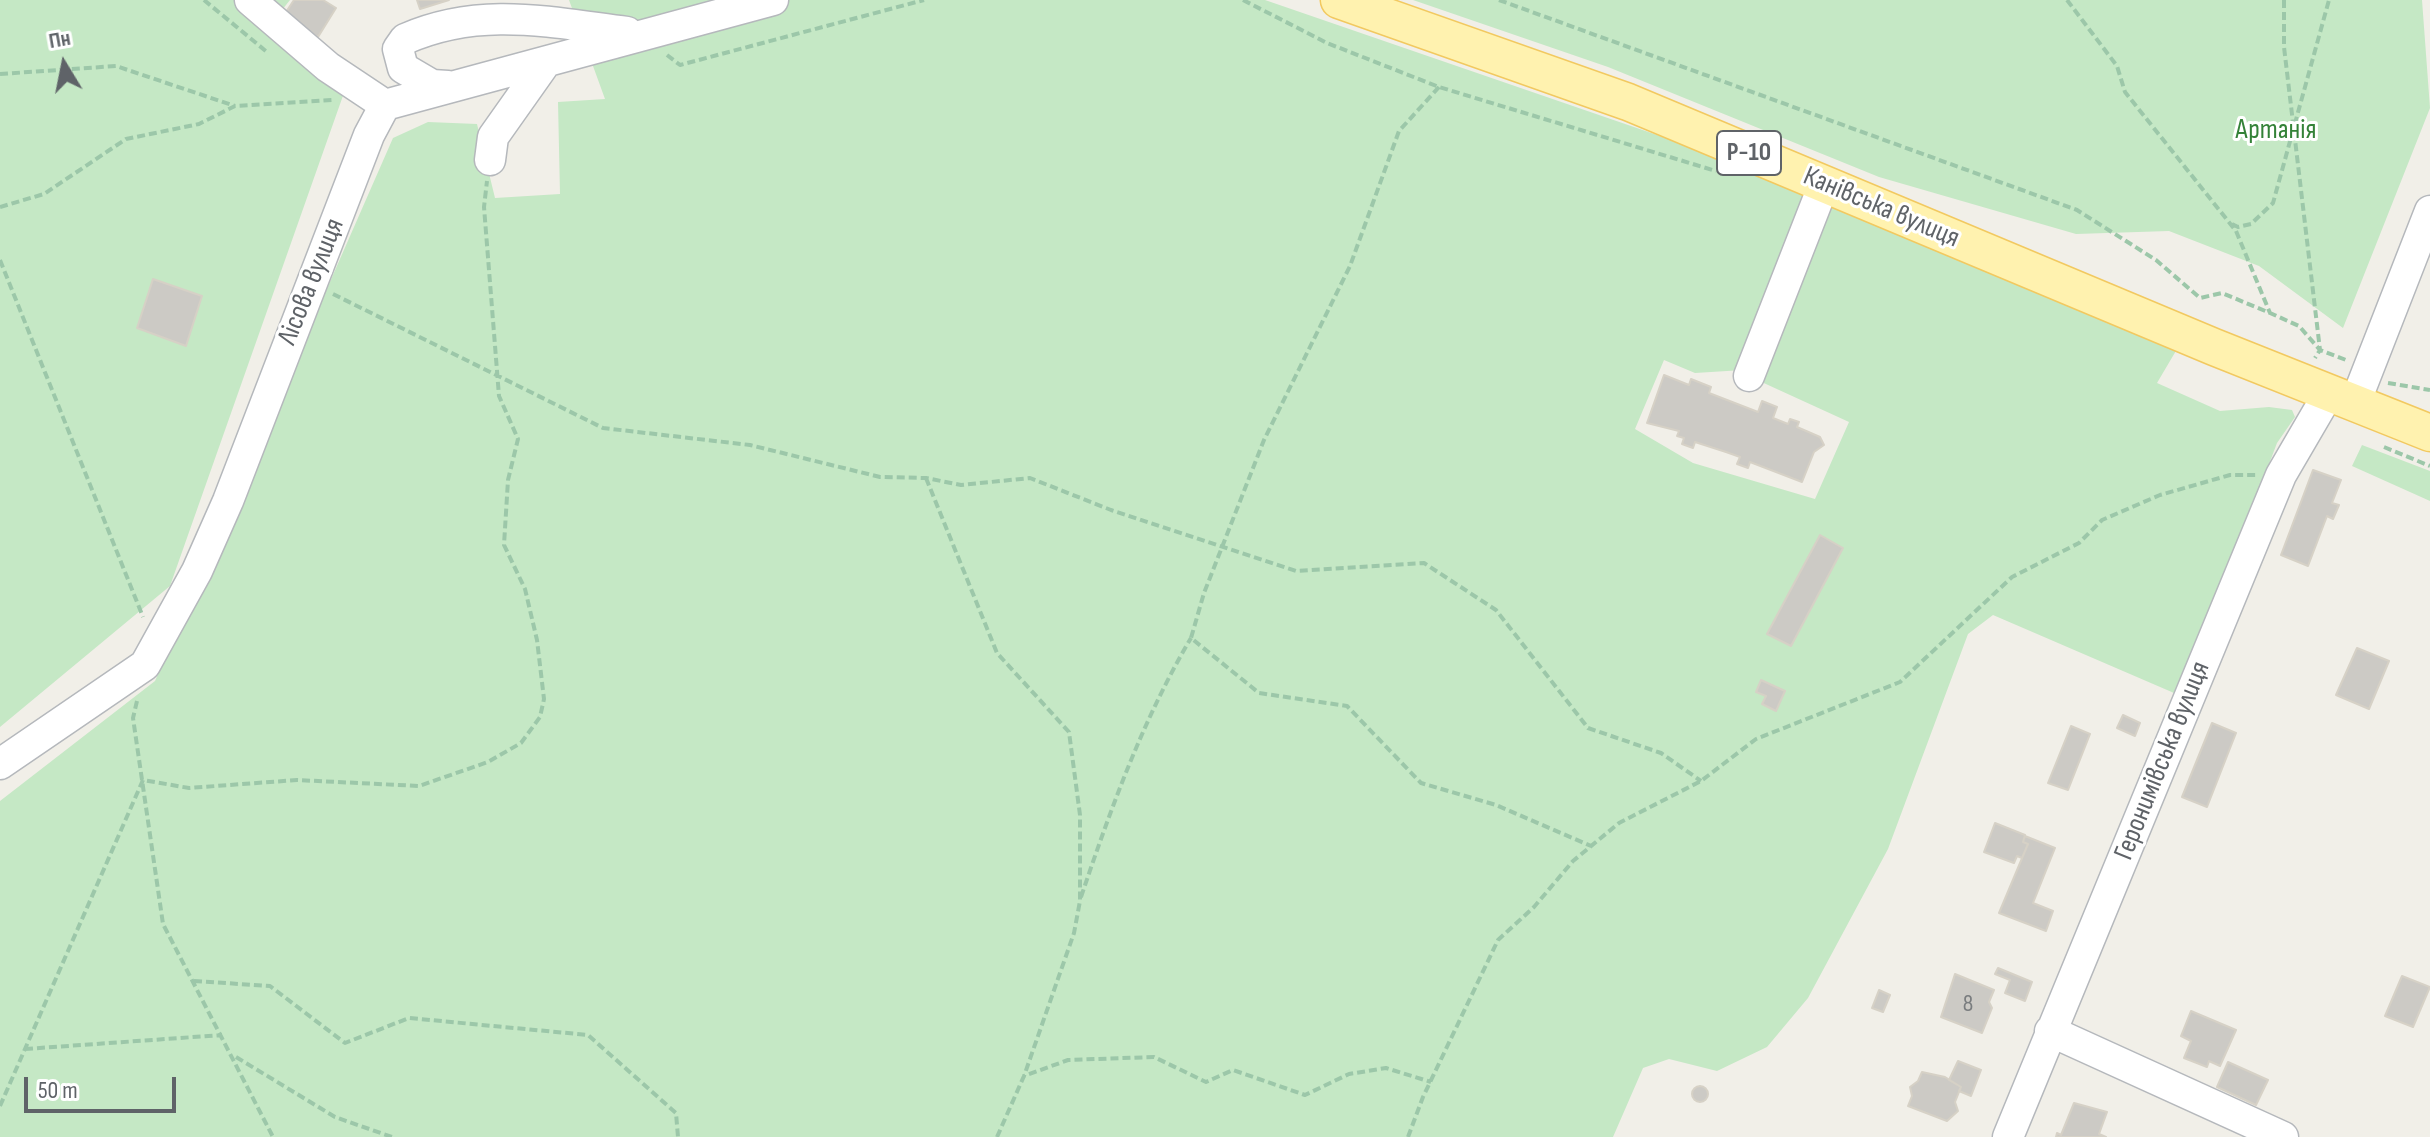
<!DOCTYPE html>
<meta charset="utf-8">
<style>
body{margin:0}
#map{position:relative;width:2430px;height:1137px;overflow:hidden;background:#f1efe8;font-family:"Sofia Sans Condensed",sans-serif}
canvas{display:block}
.north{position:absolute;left:24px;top:24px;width:80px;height:80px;-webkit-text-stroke:6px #fff;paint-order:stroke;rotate:350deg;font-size:22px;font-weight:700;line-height:32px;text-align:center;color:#5f6368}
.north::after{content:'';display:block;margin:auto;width:28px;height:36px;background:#5f6368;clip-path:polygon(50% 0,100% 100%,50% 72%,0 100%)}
.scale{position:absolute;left:24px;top:1077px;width:152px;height:36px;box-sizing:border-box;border:4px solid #5f6368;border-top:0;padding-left:10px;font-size:24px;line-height:28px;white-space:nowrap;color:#5f6368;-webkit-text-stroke:6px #fff;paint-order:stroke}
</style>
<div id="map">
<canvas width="2430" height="1137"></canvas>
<div class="north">Пн</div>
<div class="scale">50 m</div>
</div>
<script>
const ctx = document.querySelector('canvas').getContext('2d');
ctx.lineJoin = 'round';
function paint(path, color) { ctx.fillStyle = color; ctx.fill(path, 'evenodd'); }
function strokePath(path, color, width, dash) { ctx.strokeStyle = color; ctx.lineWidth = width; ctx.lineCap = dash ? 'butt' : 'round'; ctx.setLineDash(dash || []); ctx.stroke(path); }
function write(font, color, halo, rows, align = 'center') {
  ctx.font = font + ' "Sofia Sans Condensed",sans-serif'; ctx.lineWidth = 6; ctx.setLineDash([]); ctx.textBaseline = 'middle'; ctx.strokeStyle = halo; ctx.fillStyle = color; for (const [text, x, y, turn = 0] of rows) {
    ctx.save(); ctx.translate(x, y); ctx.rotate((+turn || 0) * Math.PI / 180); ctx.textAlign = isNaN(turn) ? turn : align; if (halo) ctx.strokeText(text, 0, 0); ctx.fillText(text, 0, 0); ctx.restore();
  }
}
paint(new Path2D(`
 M 0,0 L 290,0 L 282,10 L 345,90 L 170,586 L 0,727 Z
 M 569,0 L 1265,0 L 1814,189 L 1743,370 L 1695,373 L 1664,360 L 1635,429 L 1693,463 L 1815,499 L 1849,422 L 1755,379 L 1825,194 L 2180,344 L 2157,383 L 2220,411 L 2269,407 L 2292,410 L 2295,417 L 2277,443 L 2181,696 L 1993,615 L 1968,634 L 1888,849 L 1808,998 L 1767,1047 L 1717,1071 L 1669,1059 L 1643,1068 L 1613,1137 L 0,1137 L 0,801 L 155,681 L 393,138 L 428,122 L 477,124 L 495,198 L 560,194 L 558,102 L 605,99 Z
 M 1413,0 L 2422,0 L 2430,108 L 2343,328 L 2259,266 L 2169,231 L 2076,234 L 1879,177 L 1608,67 Z
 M 2362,445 L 2430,471 L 2430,501 L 2352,466 Z`), '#c5e8c5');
const building = new Path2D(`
 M 294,0 L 323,0 L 336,8 L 318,37 L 284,15 Z
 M 417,0 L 449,0 L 420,9 Z
 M 153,279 L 202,296 L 186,346 L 137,328 Z
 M 1664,375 L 1689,385 L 1691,379 L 1711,387 L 1709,393 L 1758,412 L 1762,401 L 1777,407 L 1773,418 L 1788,424 L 1790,419 L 1799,422 L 1797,427 L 1820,437 L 1824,445 L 1814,452 L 1802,482 L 1750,462 L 1748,468 L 1737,464 L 1740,457 L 1726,452 L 1695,442 L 1693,448 L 1682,444 L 1684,438 L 1677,436 L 1679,431 L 1647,423 Z
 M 2313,470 L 2341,480 L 2332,503 L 2339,505 L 2333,519 L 2327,516 L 2308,566 L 2281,555 Z
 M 1820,535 L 1843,548 L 1791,646 L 1767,634 Z
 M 2357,648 L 2389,661 L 2369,709 L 2336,695 Z
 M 1761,680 L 1785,691 L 1776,711 L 1762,704 L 1766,696 L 1756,692 Z
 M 2123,715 L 2140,723 L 2135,736 L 2117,728 Z
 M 2212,723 L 2236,733 L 2207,807 L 2182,797 Z
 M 2071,726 L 2090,734 L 2068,790 L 2048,783 Z
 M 1995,823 L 2025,835 L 2023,842 L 2028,844 L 2022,858 L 2017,856 L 2014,863 L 1984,852 Z
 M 2025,836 L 2055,848 L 2033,903 L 2053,911 L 2046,931 L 1999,913 L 2028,844 L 2023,842 Z
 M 1998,968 L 2032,982 L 2025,1001 L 2005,993 L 2010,980 L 1995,974 Z
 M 1955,974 L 1994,990 L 1989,1002 L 1992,1008 L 1982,1033 L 1941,1017 Z
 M 2402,976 L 2430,987 L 2413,1027 L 2385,1016 Z
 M 1879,990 L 1890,995 L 1883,1012 L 1872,1008 Z
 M 2191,1011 L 2236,1030 L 2220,1066 L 2209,1061 L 2207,1067 L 2184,1058 L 2191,1041 L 2181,1036 Z
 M 1958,1061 L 1981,1070 L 1971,1096 L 1959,1091 L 1961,1087 L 1949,1080 Z
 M 2228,1062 L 2268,1080 L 2256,1105 L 2217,1087 Z
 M 1922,1072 L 1945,1077 L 1961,1087 L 1955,1102 L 1958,1111 L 1947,1121 L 1908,1106 L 1912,1096 L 1910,1087 L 1918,1081 Z
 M1692 1094a8 8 0 1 1 16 0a8 8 0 1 1-16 0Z
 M 2074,1103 L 2107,1112 L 2099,1134 L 2106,1137 L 2056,1137 L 2057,1133 L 2061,1135 Z`);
paint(building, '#cccac5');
strokePath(building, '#d6d1c6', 2);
const minor = new Path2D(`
 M 250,0 L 328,67 L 385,105
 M 448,86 L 432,85 L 403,68 L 398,49 L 405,39 C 480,6 548,22 627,32
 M 490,160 L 493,137 L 546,62
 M 1749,376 L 1824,184
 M 2355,403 L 2430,211
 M 0,764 L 145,665 L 197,571 L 228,501 L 369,135 L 385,105 L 773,0
 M 2050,1031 L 2283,1137
 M 2008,1137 L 2281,475 L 2330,391`);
const major = new Path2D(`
 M 1339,0 L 1628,102 L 2214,347 L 2430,433`);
strokePath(minor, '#b5b8bc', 33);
strokePath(major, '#f2c960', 39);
strokePath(new Path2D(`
 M 204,0 L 267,52
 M 1243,0 L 1327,43 L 1439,87 L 1716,171
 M 1499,0 L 2077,210 L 2156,260 L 2200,298 L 2222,293 L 2270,313 L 2299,326 L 2320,350 L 2346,360
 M 2067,0 L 2117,66 L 2125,92 L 2236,231 L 2270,313
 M 2284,0 L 2284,47 L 2320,350 L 2315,358
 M 667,55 L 680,65 L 924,0
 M 0,74 L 116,66 L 235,106
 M 1439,87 L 1399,131 L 1350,266 L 1264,440 L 1204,593 L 1191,638 L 1259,693 L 1347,706 L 1421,783 L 1496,805 L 1591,846
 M 0,207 L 44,194 L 126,139 L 199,124 L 235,106 L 333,100
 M 2232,224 L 2238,227 L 2251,224 L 2273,203 L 2329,0
 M 0,260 L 143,617
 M 333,294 L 603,428 L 750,445 L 880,477 L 926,478 L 961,485 L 1030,478 L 1111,510 L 1296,571 L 1424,563 L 1496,610 L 1588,728 L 1661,753 L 1701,781
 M 2388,383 L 2430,390
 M 2384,447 L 2430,466
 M 926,478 L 997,653 L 1069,732 L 1080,815 L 1080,901 L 1074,933 L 1024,1076
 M 137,701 L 133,718 L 163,924 L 273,1137
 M 1081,897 C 1111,808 1143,719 1191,638
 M 194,981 L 270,986 L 345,1043 L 409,1018 L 588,1035 L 676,1113 L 678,1137
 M 25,1049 L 222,1035
 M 236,1057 L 335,1117 L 392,1137
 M 0,1106 L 143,780 L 189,788 L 297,780 L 419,786 L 488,762 L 521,743 L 540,717 L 544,699 L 537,640 L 525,589 L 504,545 L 508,480 L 518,439 L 499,396 L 484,207 L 487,181
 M 997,1137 L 1024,1076 L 1068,1060 L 1154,1057 L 1206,1082 L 1233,1070 L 1305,1095 L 1349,1074 L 1386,1068 L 1431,1082
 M 1408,1137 L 1423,1097 L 1498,940 L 1534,907 L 1573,861 L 1619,823 L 1701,781 L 1756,739 L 1900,682 L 2012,577 L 2079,543 L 2102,520 L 2160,495 L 2230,475 L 2257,475`), '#9cc7a9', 4, [8, 4]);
strokePath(minor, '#fff', 30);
strokePath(major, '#fff2af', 36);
write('24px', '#7a7d7f', null, [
 ["8",1968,1005]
]);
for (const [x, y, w] of [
 [1749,153,64]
]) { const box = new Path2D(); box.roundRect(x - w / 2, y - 22, w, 44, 6); ctx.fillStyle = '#fff'; ctx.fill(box); strokePath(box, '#5f6368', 2); }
write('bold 26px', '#5f6368', null, [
 ["Р-10",1749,153]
]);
write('28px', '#348238', '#fff', [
 ["Артанія",2276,131]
]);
write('28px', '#5f6368', '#fff', [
 ["Канівська вулиця",1881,208,23],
 ["Лісова вулиця",312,282,-68],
 ["Геронимівська вулиця",2163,761,-68]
]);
</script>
